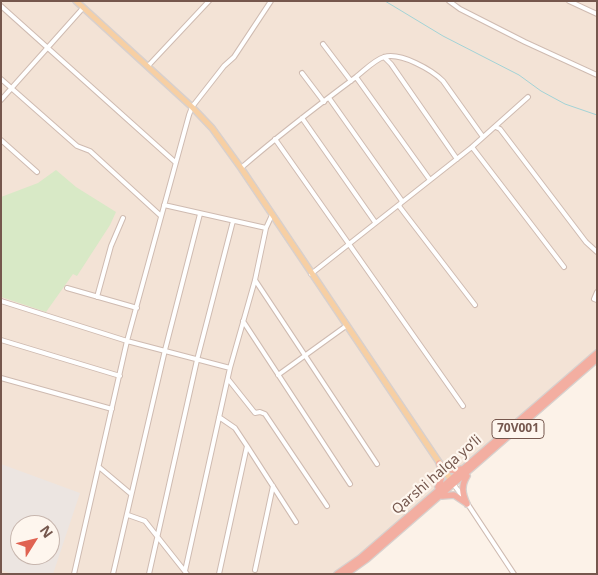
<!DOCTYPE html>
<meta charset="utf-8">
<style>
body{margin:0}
#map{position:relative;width:598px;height:575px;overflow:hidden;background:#fcf2e8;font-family:"Noto Sans",sans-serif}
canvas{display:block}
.frame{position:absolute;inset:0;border:2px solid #75574d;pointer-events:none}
.north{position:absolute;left:10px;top:515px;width:50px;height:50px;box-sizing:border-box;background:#fef6ee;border:1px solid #c7b6ae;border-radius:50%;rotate:54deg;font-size:14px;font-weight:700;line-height:20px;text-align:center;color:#75574d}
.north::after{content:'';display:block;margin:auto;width:18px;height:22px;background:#e06352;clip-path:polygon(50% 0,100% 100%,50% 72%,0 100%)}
</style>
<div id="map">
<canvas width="598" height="575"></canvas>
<div class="frame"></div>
<div class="north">N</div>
</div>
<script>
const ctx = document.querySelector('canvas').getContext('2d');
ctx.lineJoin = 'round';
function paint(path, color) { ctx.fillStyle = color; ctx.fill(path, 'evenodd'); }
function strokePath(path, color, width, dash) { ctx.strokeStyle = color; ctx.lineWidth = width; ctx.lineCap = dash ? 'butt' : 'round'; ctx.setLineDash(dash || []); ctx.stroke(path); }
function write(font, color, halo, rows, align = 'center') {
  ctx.font = font + ' "Noto Sans",sans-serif'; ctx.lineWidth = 4.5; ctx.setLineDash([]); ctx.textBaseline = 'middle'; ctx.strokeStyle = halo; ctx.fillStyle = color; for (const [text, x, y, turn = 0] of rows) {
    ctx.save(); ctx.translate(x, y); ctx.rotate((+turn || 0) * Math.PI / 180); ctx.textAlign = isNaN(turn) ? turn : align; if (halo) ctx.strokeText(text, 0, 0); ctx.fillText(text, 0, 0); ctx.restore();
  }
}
paint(new Path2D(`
 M 1,1 L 597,1 L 597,353 L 337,574 L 1,574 ZM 20,525 L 50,525 L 50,555 L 20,555 Z`), '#f3e3d6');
paint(new Path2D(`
 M 1,464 L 80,493 L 53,574 L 13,574 L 1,570 ZM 20,525 L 50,525 L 50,555 L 20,555 Z`), '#ece5e1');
paint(new Path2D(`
 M 56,170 L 76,187 L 116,212 L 110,225 L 77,276 L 73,274 L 46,312 L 1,297 L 1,197 L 38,183 Z`), '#d8e9c6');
strokePath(new Path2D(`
 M 385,1 L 443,36 L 519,75 L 541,91 L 565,104 L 597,115`), '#a3d3d6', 1);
const minor = new Path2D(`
 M 449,1 L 460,9 L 525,42 L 597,75
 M 569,1 L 597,14
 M 1,6 L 175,162
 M 323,44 L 351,81
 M 384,57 L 391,64 L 457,159
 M 148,66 L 209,1
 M 302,73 L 324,102
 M 356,77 L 430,180
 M 1,79 L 77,146 L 90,151 L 161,216
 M 329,98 L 402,201 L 399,206 L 475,305
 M 1,100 L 83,8
 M 302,118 L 375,222
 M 496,127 L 500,129 L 586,242 L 597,252
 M 275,139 L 463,406
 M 1,140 L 37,172
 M 472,147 L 564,267
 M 241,168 C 278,136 317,106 356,77 C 364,71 374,60 384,57 C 401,52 432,70 443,81 L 483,137
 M 164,205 L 266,228 L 272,215
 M 311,274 L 472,147 L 528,97
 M 255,280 L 377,464
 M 67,288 L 137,308
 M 597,292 L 594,299 L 597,300
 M 97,297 L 111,246 L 123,218
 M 1,301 L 127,341 L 230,368
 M 243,321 L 350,484
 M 1,340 L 120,376
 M 278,375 L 346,326
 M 1,378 L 112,409
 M 228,379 L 255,413 L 260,412 L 265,414 L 327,506
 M 247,446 L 296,522
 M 99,467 L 131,494
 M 454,485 L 463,497
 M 467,503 L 514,574
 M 128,515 L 145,521 L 187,574
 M 255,570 L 273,486
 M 185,571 L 230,368 L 255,280 L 266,228
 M 74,574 L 127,341 L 189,115 L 192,107 L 224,66 L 234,57 L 271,1
 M 113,574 L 165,350 L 200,214
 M 149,574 L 197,360 L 233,221
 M 219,574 L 247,446 L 235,428 L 219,417`);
const major = new Path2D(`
 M 76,1 L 192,107 L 212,128 L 241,168 L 453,483`);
const highway = new Path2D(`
 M 440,464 C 446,469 453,473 461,469
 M 467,476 C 461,486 462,493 467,504
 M 438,487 C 443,478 442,472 439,463
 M 442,496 L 454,495 L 466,503
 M 337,574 L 360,558 L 597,353
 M 346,574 L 367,559 L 597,359`);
strokePath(minor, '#cfbbb1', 6);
strokePath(major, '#d8d0cd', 8);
strokePath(highway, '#d8d0cd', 8);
strokePath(minor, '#fff', 4);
strokePath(major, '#f7cfa3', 5);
strokePath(highway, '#f3aea1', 5.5);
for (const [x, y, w] of [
 [518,429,52]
]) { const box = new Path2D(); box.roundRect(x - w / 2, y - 9.5, w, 19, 4); ctx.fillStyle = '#fef6ee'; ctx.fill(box); strokePath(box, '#75574d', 1); }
write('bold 12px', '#75574d', null, [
 ["70V001",518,429]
]);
write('14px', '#75574d', '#fef6ee', [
 ["Qarshi halqa yoʻli",437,475,-41]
]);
</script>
